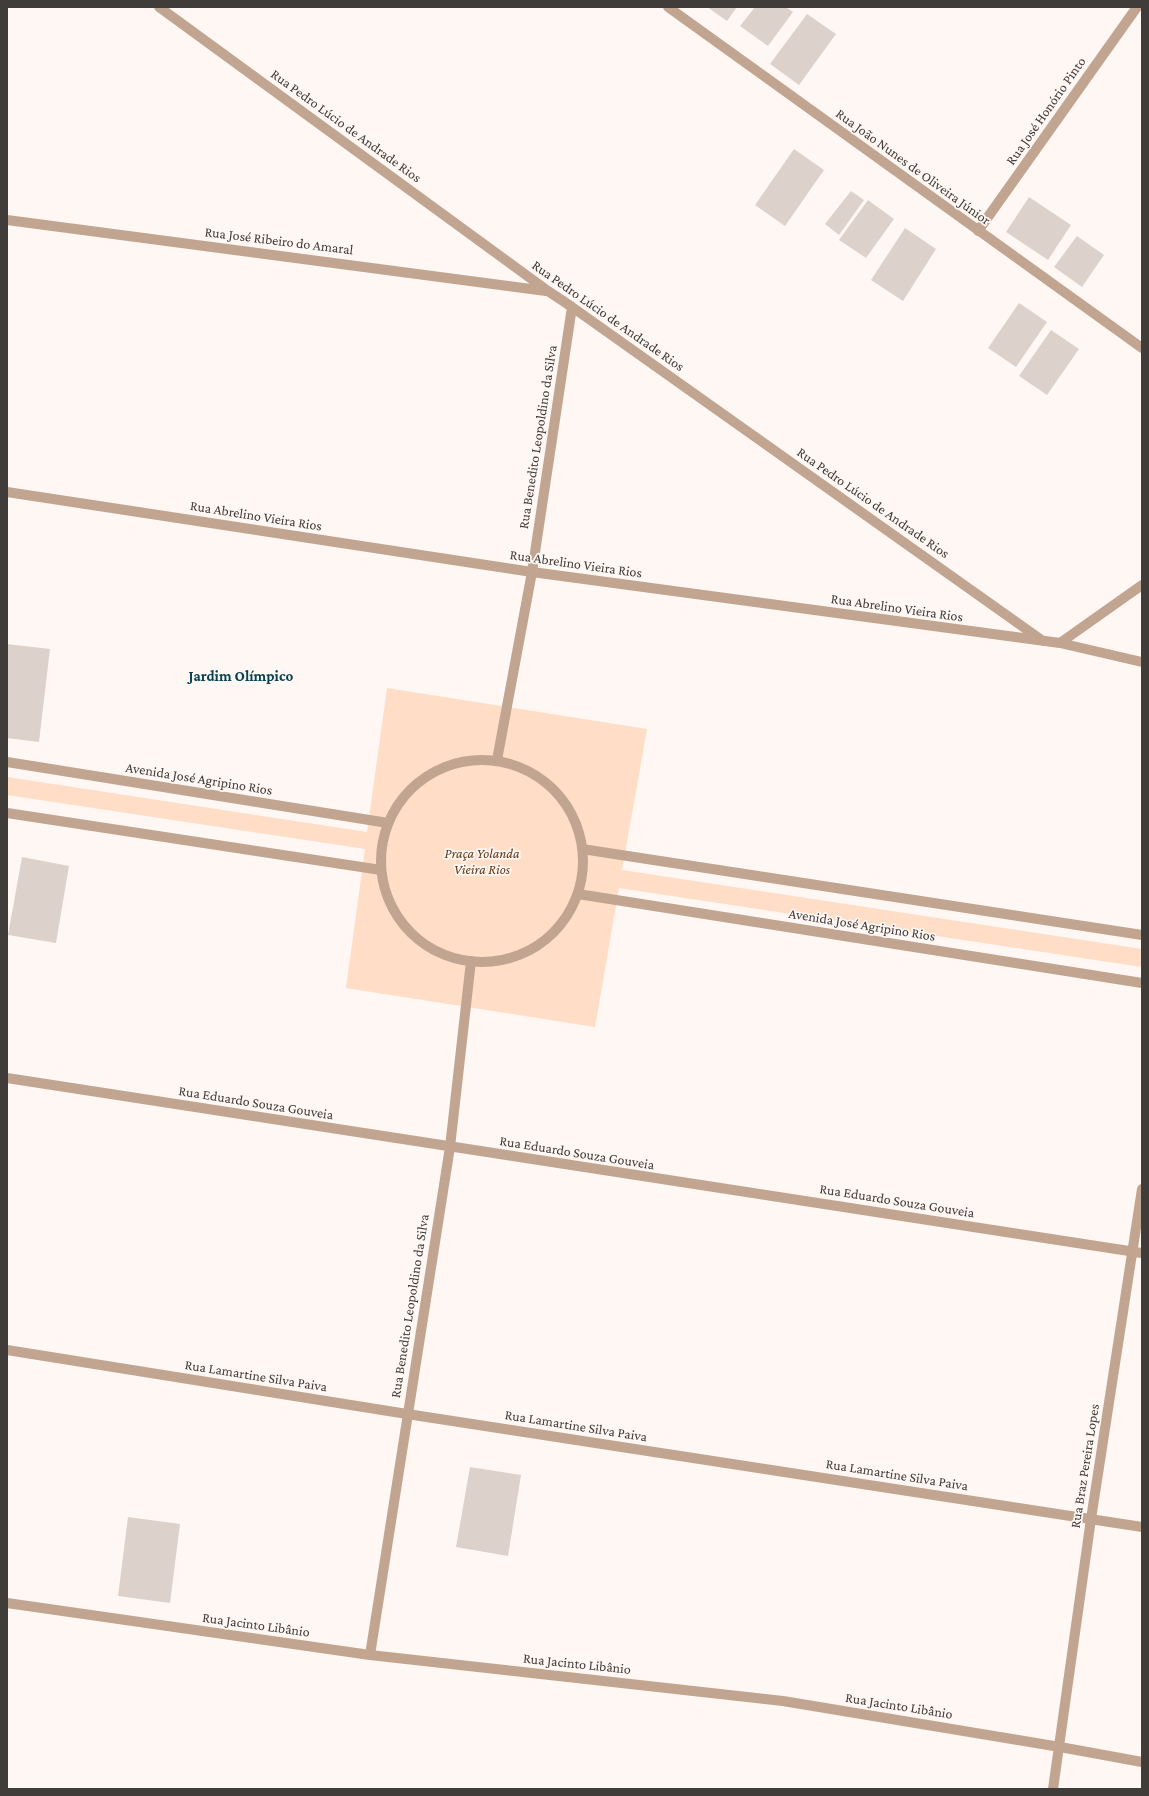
<!DOCTYPE html>
<meta charset="utf-8">
<style>
body{margin:0}
#map{position:relative;width:1149px;height:1796px;overflow:hidden;background:#fef7f3;font-family:"Crimson Pro",serif}
canvas{display:block}
.frame{position:absolute;inset:0;border:8px solid #403c39;pointer-events:none}
</style>
<div id="map">
<canvas width="1149" height="1796"></canvas>
<div class="frame"></div>
</div>
<script>
const ctx = document.querySelector('canvas').getContext('2d');
ctx.lineJoin = 'round';
function paint(path, color) { ctx.fillStyle = color; ctx.fill(path, 'evenodd'); }
function strokePath(path, color, width, dash) { ctx.strokeStyle = color; ctx.lineWidth = width; ctx.lineCap = dash ? 'butt' : 'round'; ctx.setLineDash(dash || []); ctx.stroke(path); }
function write(font, color, halo, rows, align = 'center') {
  ctx.font = font + ' "Crimson Pro",serif'; ctx.lineWidth = 3.5; ctx.setLineDash([]); ctx.textBaseline = 'middle'; ctx.strokeStyle = halo; ctx.fillStyle = color; for (const [text, x, y, turn = 0] of rows) {
    ctx.save(); ctx.translate(x, y); ctx.rotate((+turn || 0) * Math.PI / 180); ctx.textAlign = isNaN(turn) ? turn : align; if (halo) ctx.strokeText(text, 0, 0); ctx.fillText(text, 0, 0); ctx.restore();
  }
}
paint(new Path2D(`
 M 387,688 L 647,729 L 622,870 L 1142,949 L 1142,967 L 619,888 L 595,1027 L 346,988 L 365,849 L 7,795 L 7,777 L 367,832 Z`), '#ffddc6');
paint(new Path2D(`
 M 707,7 L 737,7 L 727,21 Z
 M 755,7 L 786,7 L 793,12 L 768,46 L 740,26 Z
 M 807,14 L 836,34 L 799,85 L 770,64 Z
 M 794,149 L 824,170 L 785,226 L 755,205 Z
 M 851,191 L 864,200 L 839,235 L 825,224 Z
 M 1029,197 L 1071,225 L 1048,260 L 1006,232 Z
 M 868,200 L 894,219 L 866,258 L 839,240 Z
 M 905,228 L 936,249 L 903,301 L 871,280 Z
 M 1077,236 L 1104,255 L 1082,287 L 1054,267 Z
 M 1019,303 L 1047,322 L 1016,367 L 988,348 Z
 M 1051,330 L 1079,349 L 1047,395 L 1019,376 Z
 M 7,644 L 50,649 L 39,742 L 7,738 Z
 M 22,857 L 69,866 L 56,943 L 8,935 Z
 M 470,1467 L 521,1475 L 508,1556 L 456,1547 Z
 M 128,1517 L 180,1524 L 170,1603 L 118,1596 Z`), '#ddd2cb');
strokePath(new Path2D(`
 M 159,7 L 548,291 L 572,307 L 1043,641
 M 668,7 L 1142,348
 M 7,220 L 546,291
 M 978,231 L 1137,7
 M 7,492 L 532,572 L 1060,643 L 1142,662
 M 1060,643 L 1142,585
 M 497,760 L 532,572 L 572,307
 M 7,1078 L 1142,1253
 M 7,1350 L 407,1414 L 1142,1527
 M 7,1603 L 370,1655 L 783,1701 L 1060,1747 L 1142,1762
 M 370,1655 L 450,1147 L 471,961
 M 1053,1789 L 1091,1519 L 1142,1189`), '#c2a591', 10);
strokePath(new Path2D(`
 M381 861a101 101 0 1 1 202 0a101 101 0 1 1-202 0Z
 M 7,762 L 388,823
 M 7,813 L 381,870
 M 582,849 L 1142,935
 M 578,894 L 1142,983`), '#c2a591', 10);
write('14px', '#403c39', '#fef7f3', [
 ["Rua José Honório Pinto",1046,111,-55],
 ["Rua Pedro Lúcio de Andrade Rios",346,126,36],
 ["Rua João Nunes de Oliveira Júnior",913,167,36],
 ["Rua José Ribeiro do Amaral",279,241,7],
 ["Rua Pedro Lúcio de Andrade Rios",608,316,35],
 ["Rua Benedito Leopoldino da Silva",538,437,-81],
 ["Rua Pedro Lúcio de Andrade Rios",873,503,35],
 ["Rua Abrelino Vieira Rios",256,516,9],
 ["Rua Abrelino Vieira Rios",576,564,8],
 ["Rua Abrelino Vieira Rios",897,608,8],
 ["Avenida José Agripino Rios",199,779,9],
 ["Avenida José Agripino Rios",862,925,9],
 ["Rua Eduardo Souza Gouveia",256,1103,9],
 ["Rua Eduardo Souza Gouveia",577,1153,9],
 ["Rua Eduardo Souza Gouveia",897,1201,9],
 ["Rua Benedito Leopoldino da Silva",410,1306,-81],
 ["Rua Lamartine Silva Paiva",256,1376,9],
 ["Rua Lamartine Silva Paiva",576,1426,9],
 ["Rua Braz Pereira Lopes",1085,1466,-81],
 ["Rua Lamartine Silva Paiva",897,1475,9],
 ["Rua Jacinto Libânio",256,1625,8],
 ["Rua Jacinto Libânio",577,1664,6],
 ["Rua Jacinto Libânio",899,1706,9]
]);
write('italic 14px', '#613715', '#fef7f3', [
 ["Praça Yolanda",482,854],
 ["Vieira Rios",482,870]
]);
write('bold 15px', '#094251', '#fef7f3', [
 ["Jardim Olímpico",241,676]
]);
</script>
